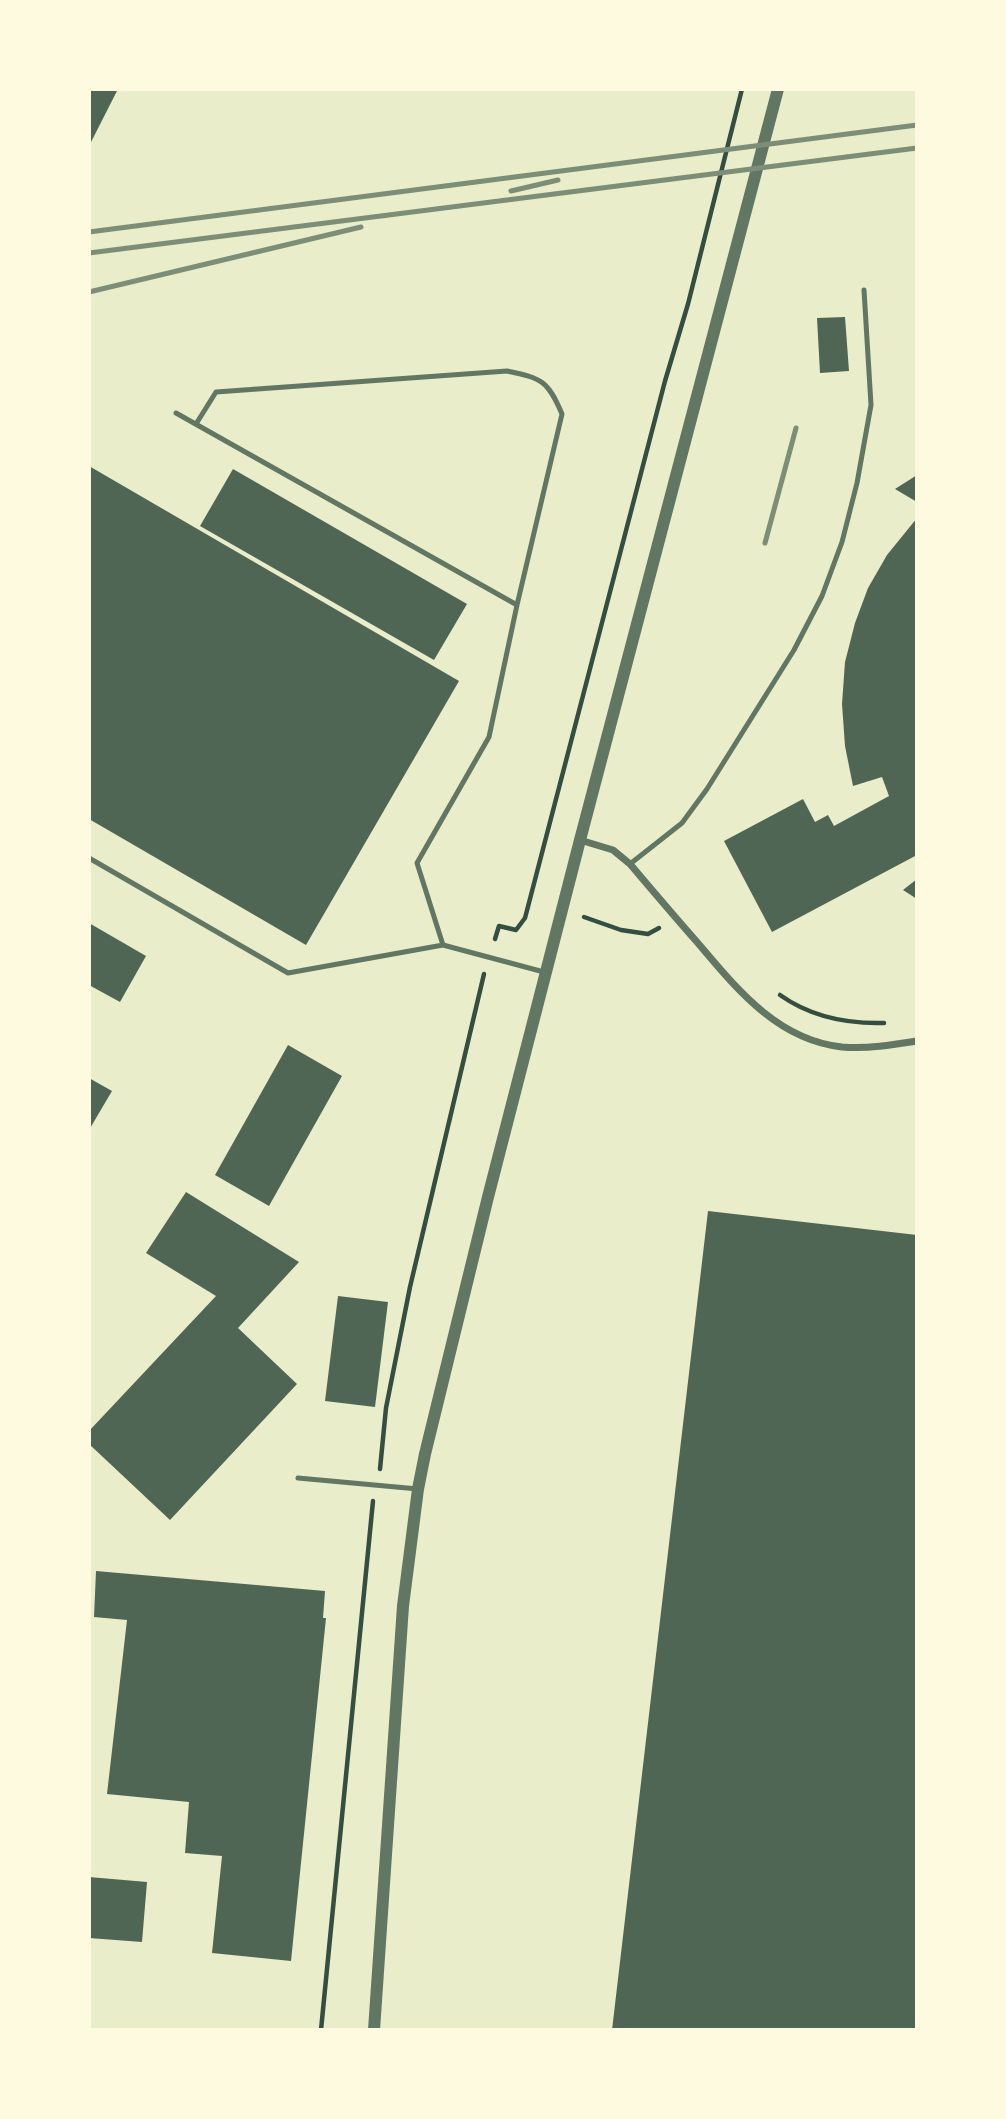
<!DOCTYPE html>
<style>
body{margin:0}
#map{position:relative;width:1006px;height:2119px;overflow:hidden;background:#e9edc9;font-family:"Exo 2",sans-serif}
canvas{display:block}
.frame{position:absolute;inset:0;border:91px solid #fefae0;pointer-events:none}
</style>
<div id="map">
<canvas width="1006" height="2119"></canvas>
<div class="frame"></div>
</div>
<script>
const ctx = document.querySelector('canvas').getContext('2d');
ctx.lineJoin = 'round';
function paint(path, color) { ctx.fillStyle = color; ctx.fill(path, 'evenodd'); }
function strokePath(path, color, width, dash) { ctx.strokeStyle = color; ctx.lineWidth = width; ctx.lineCap = dash ? 'butt' : 'round'; ctx.setLineDash(dash || []); ctx.stroke(path); }
paint(new Path2D(`
 M 89,89 L 118,89 L 89,146 Z
 M 845,317 L 849,371 L 820,373 L 817,318 Z
 M 89,466 L 459,681 L 306,945 L 89,819 Z
 M 233,469 L 467,604 L 434,660 L 200,526 Z
 M 917,475 L 917,502 L 895,489 Z
 M 917,518 L 917,855 L 772,932 L 724,841 L 803,799 L 815,822 L 828,815 L 834,826 L 889,796 L 882,777 L 853,786 L 845,746 L 842,704 L 845,662 L 855,623 L 868,588 L 887,555 Z
 M 917,879 L 917,899 L 903,890 Z
 M 89,923 L 146,956 L 120,1002 L 89,985 Z
 M 288,1045 L 342,1076 L 269,1206 L 215,1175 Z
 M 89,1078 L 112,1091 L 89,1130 Z
 M 186,1192 L 299,1262 L 238,1328 L 297,1384 L 170,1520 L 89,1444 L 89,1431 L 216,1296 L 146,1253 Z
 M 708,1211 L 917,1235 L 917,2030 L 612,2030 Z
 M 338,1296 L 388,1302 L 375,1407 L 325,1401 Z
 M 96,1571 L 325,1591 L 323,1618 L 326,1618 L 291,1961 L 212,1953 L 222,1856 L 185,1853 L 189,1802 L 107,1794 L 127,1620 L 94,1617 Z
 M 89,1877 L 147,1882 L 142,1942 L 89,1938 Z`), '#4f6655');
strokePath(new Path2D(`
 M 584,917 L 621,930 L 648,934 L 659,928
 M 495,939 L 499,926 L 516,930 L 525,918 L 665,381 L 688,304 L 742,89
 M 780,995 C 811,1017 847,1024 884,1023
 M 380,1469 L 386,1408 L 410,1287 L 484,974
 M 321,2030 L 373,1501`), '#344e41', 4.5);
strokePath(new Path2D(`
 M 176,413 L 517,605 L 489,737 L 417,863 L 443,945
 M 196,424 L 216,392 L 507,371 C 542,378 548,381 562,414 L 517,605
 M 89,858 L 288,973 L 443,945 L 544,972
 M 630,864 L 682,823 L 707,789 L 794,650 L 822,596 L 842,542 L 857,483 L 871,405 L 864,290
 M 298,1478 L 418,1489`), '#617663', 5);
strokePath(new Path2D(`
 M 580,840 L 613,850 L 630,864 C 652,890 674,916 697,942 C 736,988 777,1040 842,1047 C 867,1049 892,1045 917,1041`), '#617663', 7);
strokePath(new Path2D(`
 M 374,2030 L 403,1606 L 418,1489 L 425,1454 L 488,1197 L 580,840 L 778,89`), '#617663', 12);
strokePath(new Path2D(`
 M 511,191 L 558,180
 M 89,232 L 917,125
 M 89,253 L 917,148
 M 89,292 L 361,227
 M 765,543 L 796,428`), '#7c8e77', 5);
</script>
